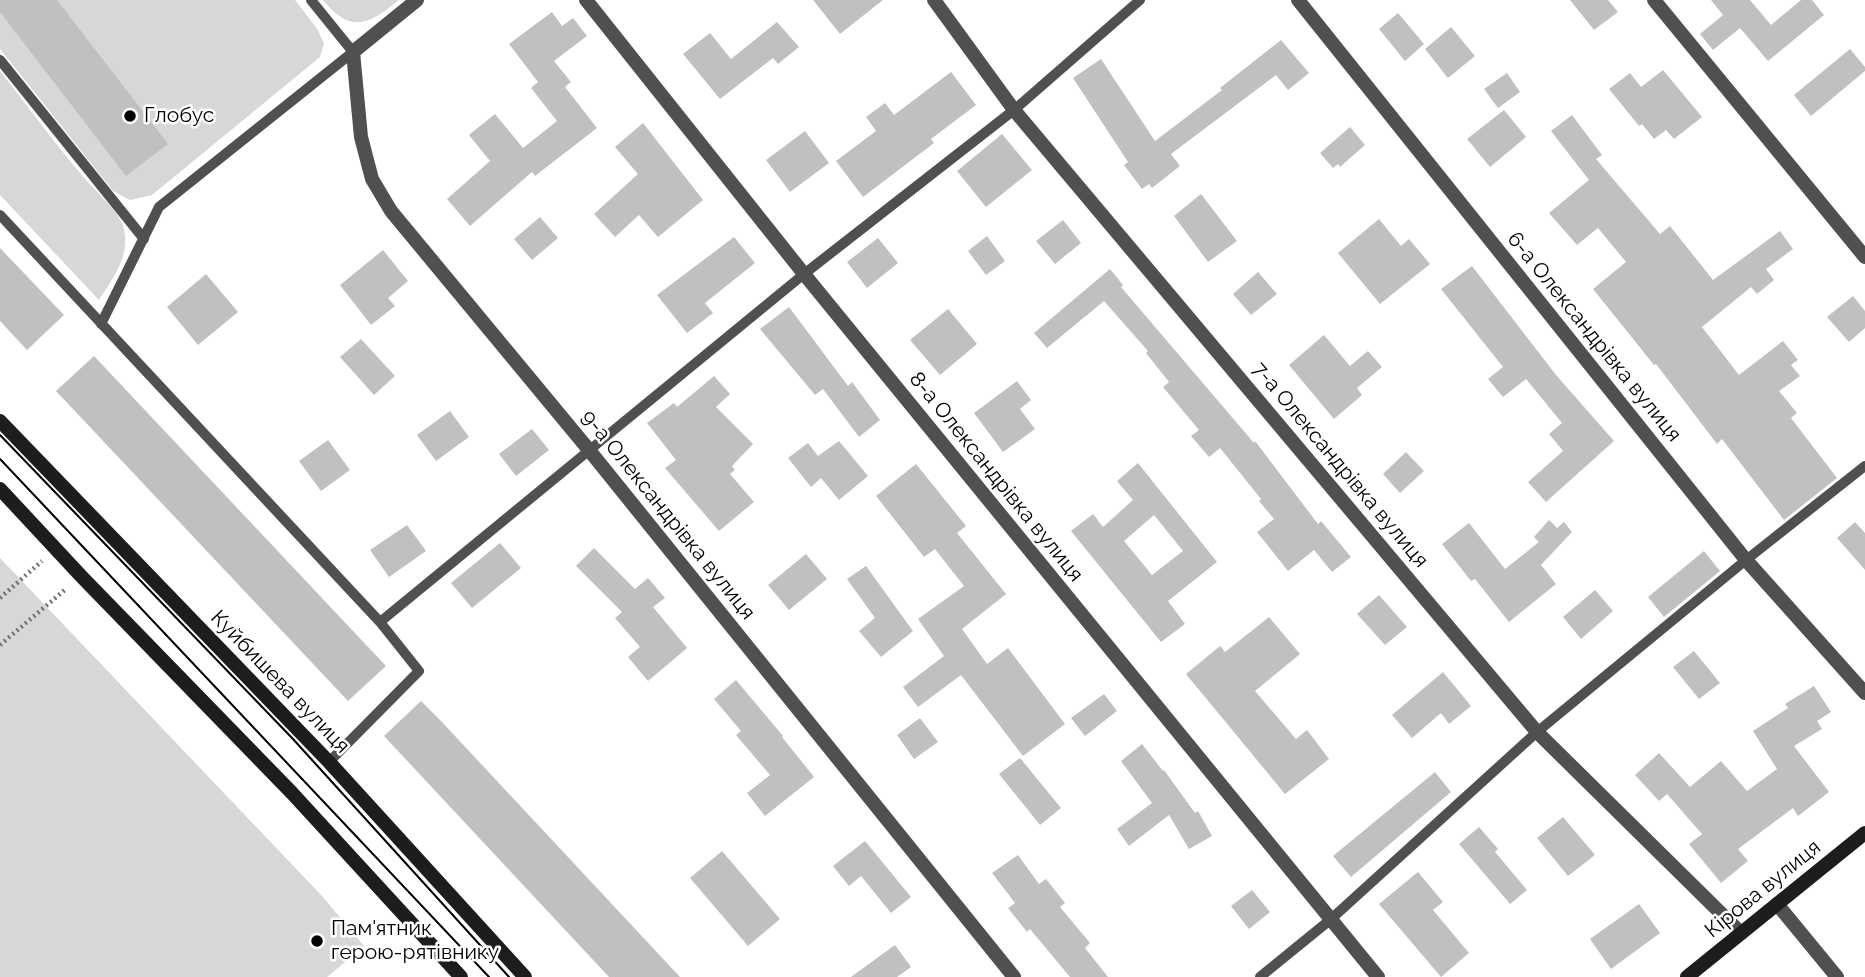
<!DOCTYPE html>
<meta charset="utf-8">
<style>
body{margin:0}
canvas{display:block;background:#fff}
</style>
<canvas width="1865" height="977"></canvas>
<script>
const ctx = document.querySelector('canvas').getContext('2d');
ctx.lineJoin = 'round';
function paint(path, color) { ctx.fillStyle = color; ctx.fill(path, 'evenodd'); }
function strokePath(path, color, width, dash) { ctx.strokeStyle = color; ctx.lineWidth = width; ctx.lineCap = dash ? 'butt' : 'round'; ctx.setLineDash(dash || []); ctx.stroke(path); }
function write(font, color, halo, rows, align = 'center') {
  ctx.font = font + ' Raleway,sans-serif'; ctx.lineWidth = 5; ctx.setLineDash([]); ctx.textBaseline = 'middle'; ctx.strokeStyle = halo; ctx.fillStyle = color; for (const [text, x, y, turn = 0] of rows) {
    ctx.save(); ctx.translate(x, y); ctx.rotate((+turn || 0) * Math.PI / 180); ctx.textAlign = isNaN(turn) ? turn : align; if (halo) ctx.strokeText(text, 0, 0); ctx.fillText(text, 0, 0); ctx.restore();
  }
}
paint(new Path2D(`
 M 0,0 L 295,0 L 318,30 L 324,44 L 320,57 L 152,195 L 130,200 L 113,191 L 0,49 Z
 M 323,0 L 399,0 C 369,24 351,35 323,0 Z
 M 0,71 C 29,108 56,145 86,180 C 99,195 116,208 123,226 C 132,254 113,278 99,300 L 0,195 Z
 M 0,558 L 322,896 L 364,946 L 327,977 L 0,977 Z`), '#d7d7d7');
paint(new Path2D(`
 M 0,0 L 57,0 L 168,144 L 126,176 L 0,12 Z
 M 813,0 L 883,0 L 840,34 Z
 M 1570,0 L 1608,0 L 1618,12 L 1594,30 Z
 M 1711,0 L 1750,0 L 1771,25 L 1801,0 L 1812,0 L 1824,15 L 1768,61 L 1740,28 L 1713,50 L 1700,34 L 1723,15 Z
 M 552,12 L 562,26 L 573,18 L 587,36 L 554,61 L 571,82 L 565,87 L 597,128 L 535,176 L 532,172 L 470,226 L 447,199 L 490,161 L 469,135 L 495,114 L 523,148 L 557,121 L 531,88 L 538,82 L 509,44 Z
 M 1398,13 L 1424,44 L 1405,61 L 1379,29 Z
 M 777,22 L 799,47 L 778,64 L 773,58 L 720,99 L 683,54 L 710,33 L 731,59 Z
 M 1451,27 L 1475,56 L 1448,78 L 1425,49 Z
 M 1281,40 L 1309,73 L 1288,90 L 1276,75 L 1171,154 L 1180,166 L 1152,188 L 1149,184 L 1142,189 L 1124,165 L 1128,162 L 1073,78 L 1101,59 L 1155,141 L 1222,90 L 1220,88 Z
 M 1850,49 L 1865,67 L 1865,71 L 1811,116 L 1794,95 Z
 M 1663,70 L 1702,117 L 1674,139 L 1666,130 L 1654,139 L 1642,124 L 1639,126 L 1609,89 L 1630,73 L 1641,87 Z
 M 951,72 L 976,105 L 931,139 L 934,143 L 863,197 L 836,161 L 876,131 L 866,117 L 885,103 L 894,115 Z
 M 1507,73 L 1520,92 L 1498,108 L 1484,89 Z
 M 1504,110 L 1526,137 L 1490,167 L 1467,139 Z
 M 1572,115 L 1602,155 L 1596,159 L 1660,234 L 1670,226 L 1713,280 L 1780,231 L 1793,249 L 1766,269 L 1774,280 L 1757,294 L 1751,287 L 1702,327 L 1739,375 L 1783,341 L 1798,360 L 1791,365 L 1800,376 L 1779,391 L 1797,413 L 1791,418 L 1837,478 L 1784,520 L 1722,439 L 1717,444 L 1656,364 L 1654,365 L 1593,289 L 1626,262 L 1598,228 L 1577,245 L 1549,213 L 1589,180 L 1551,131 Z
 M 643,123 L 703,200 L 658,237 L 639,215 L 615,237 L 594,214 L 638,174 L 615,147 Z
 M 1350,127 L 1365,145 L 1340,167 L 1338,164 L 1333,168 L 1320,153 Z
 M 805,131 L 829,163 L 790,192 L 766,160 Z
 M 1002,134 L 1032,170 L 986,207 L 957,171 Z
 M 1201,194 L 1237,241 L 1208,262 L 1174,216 Z
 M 540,217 L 558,238 L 532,260 L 514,239 Z
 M 1379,219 L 1401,246 L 1409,239 L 1430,264 L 1380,304 L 1338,253 Z
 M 1063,220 L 1081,243 L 1055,264 L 1036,241 Z
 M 987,236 L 1005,261 L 986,275 L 968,251 Z
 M 734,237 L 755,263 L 705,303 L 713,313 L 687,333 L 657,295 Z
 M 878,238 L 898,263 L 867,288 L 847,262 Z
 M 0,248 L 64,315 L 27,350 L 0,321 Z
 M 383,250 L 408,281 L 388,298 L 395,306 L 371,325 L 340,285 Z
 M 1472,266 L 1556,375 L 1614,441 L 1546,502 L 1528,482 L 1563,451 L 1549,434 L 1562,423 L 1526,379 L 1503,397 L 1488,379 L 1503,367 L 1441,289 Z
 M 1110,269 L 1123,285 L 1121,287 L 1254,443 L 1255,441 L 1318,524 L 1321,521 L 1351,557 L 1332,572 L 1314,550 L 1288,571 L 1257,532 L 1274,519 L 1259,501 L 1261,499 L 1220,448 L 1209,457 L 1191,436 L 1199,430 L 1163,387 L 1169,382 L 1146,353 L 1148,351 L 1104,301 L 1047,348 L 1034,333 Z
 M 1258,272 L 1277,294 L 1251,315 L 1233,294 Z
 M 206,274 L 238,312 L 198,345 L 167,307 Z
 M 1853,296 L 1865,311 L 1865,328 L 1849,342 L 1827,317 Z
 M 789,307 L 848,386 L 852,382 L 880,420 L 859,437 L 823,389 L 815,395 L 760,329 Z
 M 948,309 L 977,344 L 940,375 L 910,340 Z
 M 1324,335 L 1350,366 L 1368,351 L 1382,367 L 1357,388 L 1362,395 L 1334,419 L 1289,365 Z
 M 361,339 L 395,376 L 374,395 L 340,357 Z
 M 94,356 L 386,666 L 348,701 L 56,391 Z
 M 714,376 L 730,394 L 716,407 L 753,444 L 732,466 L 735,470 L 730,474 L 754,502 L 719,531 L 665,468 L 676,460 L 647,423 L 674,403 L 677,407 Z
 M 1017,381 L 1031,400 L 1020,409 L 1035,429 L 1003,452 L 974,413 Z
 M 450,411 L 469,437 L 436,461 L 417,435 Z
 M 532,429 L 549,450 L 516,476 L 499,454 Z
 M 328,440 L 350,470 L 321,491 L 299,461 Z
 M 839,441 L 868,476 L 839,500 L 821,478 L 811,487 L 788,458 L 808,443 L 818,456 Z
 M 1406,452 L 1424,471 L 1400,493 L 1383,474 Z
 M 1138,463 L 1217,562 L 1168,601 L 1185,624 L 1161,642 L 1071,531 L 1093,514 L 1103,527 L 1133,500 L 1117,481 ZM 1154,515 L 1183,551 L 1152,575 L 1124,541 Z
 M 916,464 L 966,526 L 957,533 L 1006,594 L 962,629 L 987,664 L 1008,648 L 1065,724 L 1023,756 L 961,675 L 918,707 L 903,687 L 944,656 L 918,619 L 964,586 L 935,549 L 924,557 L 876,496 Z
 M 1549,520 L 1557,528 L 1564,522 L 1572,532 L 1541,565 L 1556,584 L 1509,622 L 1475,579 L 1471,581 L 1442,544 L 1469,523 L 1505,569 L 1539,542 L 1534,537 Z
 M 1855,522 L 1865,533 L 1865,570 L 1837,538 Z
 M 407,525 L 426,551 L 389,577 L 370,550 Z
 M 500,543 L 521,568 L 472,608 L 451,583 Z
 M 594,548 L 635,589 L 648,578 L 665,598 L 653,607 L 687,648 L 648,681 L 628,657 L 640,647 L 615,618 L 622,612 L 576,566 Z
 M 1704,551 L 1720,571 L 1664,617 L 1648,597 Z
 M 806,554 L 827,579 L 789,610 L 768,585 Z
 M 866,566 L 913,631 L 881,657 L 859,631 L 875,618 L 847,579 Z
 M 1595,590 L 1613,611 L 1581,639 L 1563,617 Z
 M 1379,595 L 1407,627 L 1385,645 L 1357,614 Z
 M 1269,617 L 1300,654 L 1255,691 L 1296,739 L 1307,730 L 1329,759 L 1285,794 L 1186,674 L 1220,646 L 1225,652 Z
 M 1694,651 L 1720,683 L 1699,699 L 1673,667 Z
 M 1443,672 L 1471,706 L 1449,724 L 1441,713 L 1412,738 L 1392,715 Z
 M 736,680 L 783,736 L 782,737 L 814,777 L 765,816 L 747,793 L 770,775 L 736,735 L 741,731 L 714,699 Z
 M 1814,686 L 1831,712 L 1817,721 L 1822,729 L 1794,746 L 1829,792 L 1798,816 L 1793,808 L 1738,849 L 1748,861 L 1721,883 L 1689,844 L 1702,834 L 1667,794 L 1659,801 L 1635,775 L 1659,753 L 1690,787 L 1721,761 L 1747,791 L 1777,769 L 1753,731 L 1788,708 L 1785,704 Z
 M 1104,694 L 1117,711 L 1085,736 L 1071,718 Z
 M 421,701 L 441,721 L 680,977 L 609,977 L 384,736 Z
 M 920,718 L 938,742 L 914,759 L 897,735 Z
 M 1142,744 L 1163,771 L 1164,770 L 1195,813 L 1198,811 L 1212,836 L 1189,849 L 1169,815 L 1129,846 L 1117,829 L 1152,803 L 1121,761 Z
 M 1020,758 L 1061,808 L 1040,825 L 999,774 Z
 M 1435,772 L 1451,792 L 1351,877 L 1333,856 Z
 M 1563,817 L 1595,855 L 1568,876 L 1537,838 Z
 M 1479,827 L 1498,849 L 1495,852 L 1527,890 L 1510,904 L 1459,844 Z
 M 865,841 L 911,897 L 891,913 L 861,876 L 849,886 L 833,866 Z
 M 722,851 L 780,919 L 748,946 L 690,878 Z
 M 1018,855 L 1039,884 L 1046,879 L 1065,903 L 1060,907 L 1090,943 L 1085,948 L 1108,977 L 1070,977 L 1030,929 L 1027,932 L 1008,908 L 1015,903 L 992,873 Z
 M 1418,872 L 1443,902 L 1433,910 L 1469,953 L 1441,977 L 1379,904 Z
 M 1252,890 L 1270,912 L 1249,929 L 1231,906 Z
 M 1639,904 L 1660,933 L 1611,969 L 1590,939 Z
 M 895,945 L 911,967 L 897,977 L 851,977 Z`), '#c0c0c0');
strokePath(new Path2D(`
 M 0,598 L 42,561
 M 0,645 L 67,588`), '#727272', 4.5, [2, 3.5]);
strokePath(new Path2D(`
 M 0,60 L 144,239
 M 0,215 L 380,622 L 419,671 L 329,762
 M 101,324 L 159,207 L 353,52 L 311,0
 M 380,622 L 804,274 L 1014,110 L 1140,0
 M 1260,977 L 1330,920 L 1537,732 L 1746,560 L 1865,466`), '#505050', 10);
strokePath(new Path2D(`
 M 417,0 L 353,52 L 361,137 L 372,179 L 391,211 L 589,450 L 1014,977
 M 586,0 L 804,274 L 1378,977
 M 934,0 L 1014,110 L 1537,732 L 1741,933
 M 1298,0 L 1746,560 L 1865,693
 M 1654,0 L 1865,257
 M 1777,904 L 1837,977`), '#505050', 14);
strokePath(new Path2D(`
 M 0,421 L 329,762 L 525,977
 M 0,489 L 81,576 L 292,793 L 461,977
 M 1687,977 L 1865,833`), '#1d1d1d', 14);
strokePath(new Path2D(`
 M 0,435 L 293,739 L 509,977
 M 0,459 L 489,977`), '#000', 2);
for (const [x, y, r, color] of [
 [130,116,7,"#000"],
 [317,941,7,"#000"]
]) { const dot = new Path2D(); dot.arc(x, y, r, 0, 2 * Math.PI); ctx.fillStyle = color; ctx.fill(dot); strokePath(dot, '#fff', 2.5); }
write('21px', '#000', '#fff', [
 ["Глобус",144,116],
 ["Пам'ятник",331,929],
 ["герою-рятівнику",331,953]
], 'left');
write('21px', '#000', '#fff', [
 ["6-а Олександрівка вулиця",1594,337,51],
 ["7-а Олександрівка вулиця",1340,465,50],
 ["8-а Олександрівка вулиця",996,477,51],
 ["9-а Олександрівка вулиця",668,515,51],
 ["Куйбишева вулиця",280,682,46],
 ["Кірова вулиця",1763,889,-39]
]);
</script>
